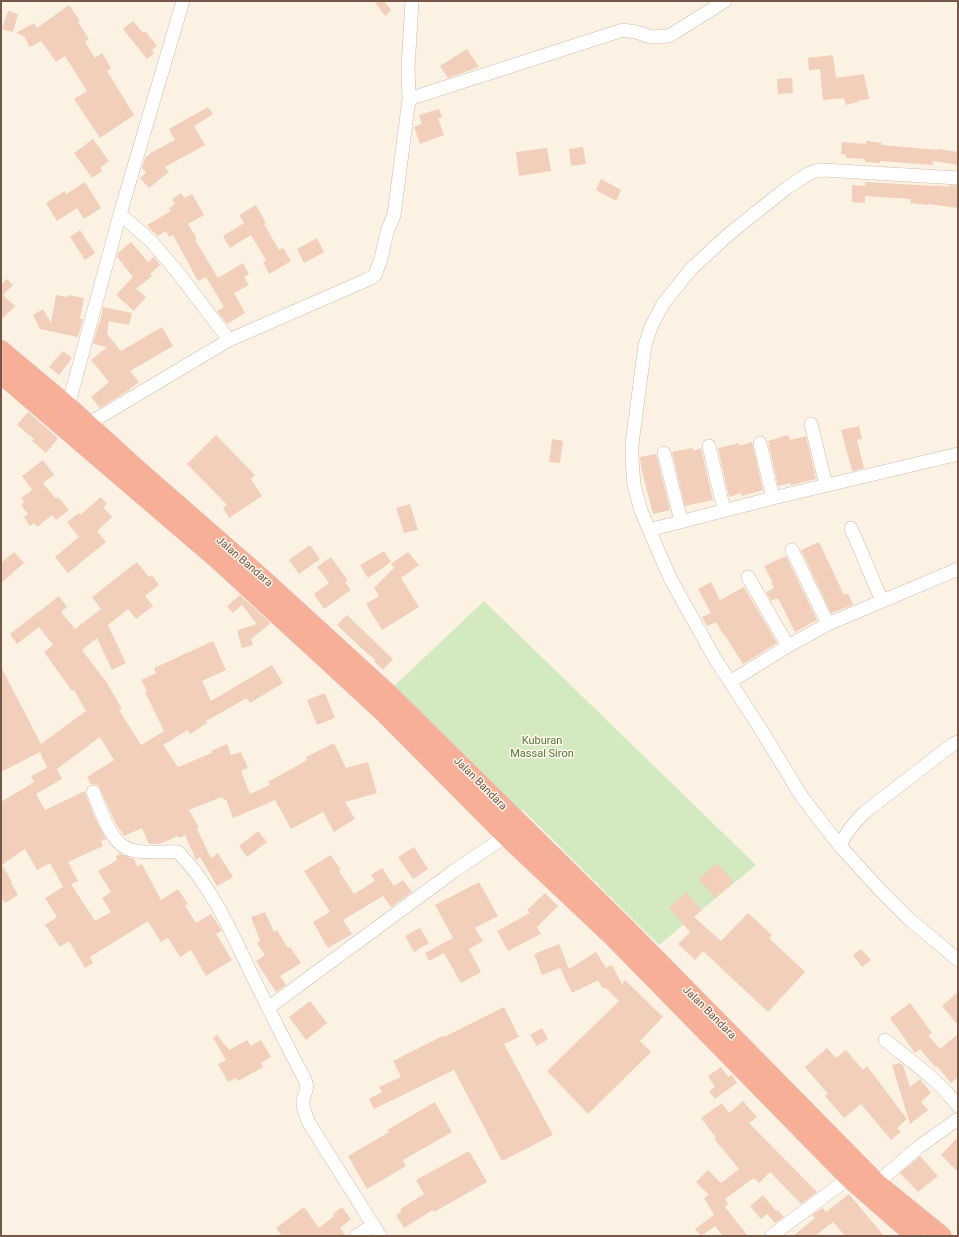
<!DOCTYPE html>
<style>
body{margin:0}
#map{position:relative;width:959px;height:1237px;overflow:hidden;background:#fcf2e3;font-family:Roboto,sans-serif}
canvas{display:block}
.frame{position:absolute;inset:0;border:2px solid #755749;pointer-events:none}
</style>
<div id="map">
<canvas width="959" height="1237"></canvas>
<div class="frame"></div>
</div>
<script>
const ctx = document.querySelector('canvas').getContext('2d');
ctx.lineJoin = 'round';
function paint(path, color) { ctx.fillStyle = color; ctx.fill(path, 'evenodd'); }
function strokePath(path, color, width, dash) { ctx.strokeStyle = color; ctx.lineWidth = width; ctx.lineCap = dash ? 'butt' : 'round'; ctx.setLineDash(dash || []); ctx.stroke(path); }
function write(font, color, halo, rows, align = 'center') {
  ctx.font = font + ' Roboto,sans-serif'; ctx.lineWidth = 3; ctx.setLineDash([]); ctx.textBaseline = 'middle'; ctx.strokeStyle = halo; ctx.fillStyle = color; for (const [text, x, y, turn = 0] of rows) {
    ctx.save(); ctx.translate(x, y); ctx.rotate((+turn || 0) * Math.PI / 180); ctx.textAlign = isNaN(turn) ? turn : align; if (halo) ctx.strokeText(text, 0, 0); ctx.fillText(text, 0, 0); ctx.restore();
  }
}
paint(new Path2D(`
 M 484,601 L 756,865 L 659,945 L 523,810 L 516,814 L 391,689 Z`), '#d3eac1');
paint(new Path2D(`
 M 374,1 L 384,1 L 391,10 L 385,16 Z
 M 69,5 L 80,21 L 78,22 L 89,39 L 85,42 L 95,58 L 102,53 L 111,68 L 107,71 L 134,115 L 100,138 L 74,99 L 87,91 L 65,56 L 56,62 L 41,41 L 30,47 L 24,36 L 16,33 L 34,23 L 37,28 Z
 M 8,11 L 18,14 L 13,32 L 2,29 Z
 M 133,21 L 143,33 L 145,31 L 157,46 L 152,50 L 154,53 L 147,59 L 123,29 Z
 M 467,49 L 479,67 L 448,78 L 440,66 Z
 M 833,55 L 836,78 L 864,74 L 869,99 L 857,101 L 858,102 L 846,105 L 844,98 L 823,100 L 820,69 L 809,70 L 808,58 Z
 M 792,78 L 793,93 L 778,94 L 777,79 Z
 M 208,107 L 213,114 L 194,126 L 205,145 L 165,167 L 169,172 L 149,188 L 140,178 L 146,173 L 142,168 L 145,158 L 152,152 L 175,140 L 169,129 Z
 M 439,109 L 442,117 L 438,118 L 444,135 L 420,144 L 414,127 L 422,124 L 419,115 Z
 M 93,139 L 109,161 L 100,168 L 102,171 L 92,178 L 74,153 Z
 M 866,141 L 882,143 L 881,145 L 938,150 L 938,149 L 958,152 L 958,165 L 933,161 L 933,165 L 880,161 L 880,163 L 865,162 L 865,159 L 846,158 L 846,155 L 841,154 L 842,142 L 866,144 Z
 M 583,147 L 586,164 L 571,166 L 569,149 Z
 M 547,148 L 551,171 L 519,176 L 516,152 Z
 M 601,179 L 621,190 L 616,201 L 596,190 Z
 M 85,182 L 101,208 L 84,219 L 77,208 L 57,221 L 46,203 L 65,191 L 66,194 Z
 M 865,182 L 935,186 L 935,185 L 949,187 L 949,185 L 958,186 L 958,208 L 928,204 L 928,205 L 910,203 L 911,199 L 865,196 L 865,203 L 852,202 L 852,185 L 865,186 Z
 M 181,193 L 184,198 L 192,194 L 204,215 L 188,224 L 197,239 L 195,240 L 218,278 L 243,263 L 249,274 L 244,277 L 249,285 L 234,293 L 245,313 L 227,324 L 217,311 L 224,307 L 206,277 L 198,281 L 173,235 L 169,237 L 166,231 L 158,236 L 150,229 L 147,225 L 171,211 L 169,208 L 175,204 L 172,199 Z
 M 256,205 L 266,223 L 264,224 L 279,250 L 283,248 L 291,261 L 269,274 L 263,262 L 266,260 L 251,235 L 230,248 L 223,236 L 244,223 L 239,215 Z
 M 80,230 L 95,253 L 85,260 L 70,237 Z
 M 317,238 L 324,252 L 304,263 L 297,249 Z
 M 131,242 L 148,262 L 154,257 L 160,265 L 150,274 L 152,276 L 136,289 L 146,297 L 134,311 L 116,295 L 133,277 L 117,257 L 118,253 Z
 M 7,279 L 13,285 L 3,295 L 15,306 L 1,320 L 1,285 Z
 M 56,295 L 67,297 L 68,295 L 84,298 L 80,319 L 83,319 L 78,337 L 40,329 L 33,315 L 43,309 L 51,323 Z
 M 103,307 L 132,313 L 129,325 L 109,321 L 107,334 L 121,351 L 162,327 L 173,346 L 130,371 L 139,382 L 126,392 L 100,408 L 91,397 L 109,382 L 91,360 L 107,347 L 93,344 L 99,323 L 100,323 Z
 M 63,351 L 72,358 L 59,375 L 49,367 Z
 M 28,412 L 58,438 L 46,453 L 32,441 L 34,439 L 17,425 Z
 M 859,426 L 862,439 L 857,440 L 864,468 L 852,471 L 841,430 Z
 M 216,435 L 255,475 L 251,479 L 262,496 L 229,518 L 223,508 L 227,505 L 187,464 Z
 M 788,435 L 790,440 L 806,436 L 816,479 L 791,485 L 790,483 L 778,486 L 768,441 Z
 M 552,439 L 563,441 L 560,463 L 549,462 Z
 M 752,442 L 763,490 L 742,496 L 741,493 L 729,497 L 718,448 L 739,443 L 739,446 Z
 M 693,448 L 693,451 L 701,448 L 713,500 L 685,506 L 672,452 Z
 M 656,454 L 670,510 L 653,514 L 641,467 L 640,457 Z
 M 43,460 L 54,475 L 43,483 L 56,499 L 58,497 L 69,510 L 56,520 L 52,515 L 37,527 L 34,523 L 30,526 L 24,517 L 28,514 L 21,505 L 24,502 L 21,498 L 32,490 L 22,476 Z
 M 101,497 L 107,504 L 103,507 L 112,517 L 97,531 L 106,542 L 68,573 L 55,557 L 79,537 L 67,522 L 79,513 L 80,515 Z
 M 410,504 L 418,530 L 404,533 L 396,508 Z
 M 819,542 L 844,595 L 848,593 L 853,605 L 831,613 L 801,550 Z
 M 310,545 L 320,559 L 299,574 L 289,560 Z
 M 384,551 L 391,562 L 368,578 L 360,565 Z
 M 14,552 L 24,563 L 1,583 L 1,563 Z
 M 408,552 L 419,565 L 401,578 L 419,607 L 382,630 L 366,604 L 379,596 L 374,588 L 394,568 L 391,564 Z
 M 786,556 L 817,620 L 795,632 L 778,598 L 771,601 L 766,592 L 774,588 L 771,583 L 773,583 L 764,566 Z
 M 331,557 L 348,581 L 345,582 L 351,590 L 324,609 L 314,594 L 329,583 L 317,567 Z
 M 137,562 L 149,577 L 152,575 L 159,585 L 145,596 L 153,606 L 136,619 L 128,609 L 108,625 L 126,663 L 112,670 L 97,638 L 82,650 L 107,683 L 122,709 L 119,710 L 141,745 L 164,731 L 145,692 L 147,691 L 141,680 L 156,673 L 154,668 L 213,641 L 226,670 L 202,681 L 211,701 L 272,665 L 283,683 L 250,703 L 247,698 L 206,721 L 207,723 L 190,734 L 188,730 L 163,745 L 178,767 L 212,753 L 211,751 L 227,744 L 231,755 L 241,752 L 248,768 L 241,771 L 250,794 L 270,785 L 268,782 L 307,760 L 306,757 L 334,743 L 346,768 L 368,762 L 377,793 L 345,802 L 355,819 L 334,832 L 323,812 L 291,829 L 275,800 L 233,818 L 226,799 L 224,800 L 222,797 L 189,810 L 199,828 L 197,829 L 211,858 L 218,853 L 233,877 L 217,886 L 200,857 L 196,860 L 185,835 L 179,838 L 178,836 L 159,844 L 149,844 L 142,828 L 124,836 L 115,822 L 100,789 L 98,785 L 91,784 L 87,777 L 114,760 L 100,737 L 57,769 L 62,779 L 36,794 L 45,810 L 85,791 L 86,795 L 96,820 L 106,839 L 101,841 L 103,846 L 68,862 L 78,881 L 71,884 L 95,921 L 111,912 L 102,898 L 111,892 L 98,871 L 117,860 L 116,856 L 120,854 L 134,859 L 137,866 L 142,864 L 161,900 L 178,889 L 188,904 L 185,906 L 196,923 L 211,914 L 222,931 L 216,934 L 232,960 L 206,976 L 191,950 L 180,957 L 168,938 L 161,942 L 148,921 L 90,957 L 93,963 L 85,968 L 69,941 L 60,947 L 45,925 L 57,917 L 45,898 L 63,887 L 50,863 L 37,870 L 25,849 L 2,865 L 12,882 L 11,883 L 18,895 L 5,903 L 1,897 L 1,802 L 34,782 L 31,776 L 47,768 L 40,752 L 1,772 L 1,667 L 41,744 L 86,711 L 74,690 L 72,691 L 44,652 L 53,645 L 39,627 L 17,644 L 10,634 L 59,596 L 67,607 L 61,612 L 75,629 L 101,609 L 92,597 Z
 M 711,582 L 720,600 L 744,587 L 777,643 L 743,664 L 724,634 L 723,634 L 716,622 L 707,626 L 702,617 L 711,613 L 698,589 Z
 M 240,595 L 271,623 L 251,639 L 253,645 L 242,648 L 238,634 L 238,630 L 257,624 L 242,605 L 233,613 L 227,606 Z
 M 347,615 L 393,659 L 383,670 L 374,661 L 375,660 L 359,646 L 337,625 Z
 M 325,693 L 335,718 L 317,725 L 307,700 Z
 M 258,831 L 267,842 L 247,857 L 239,846 Z
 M 414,847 L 428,869 L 413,879 L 398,857 Z
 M 331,855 L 341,870 L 339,871 L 354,894 L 375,881 L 371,875 L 382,868 L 394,886 L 403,880 L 412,892 L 391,907 L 383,896 L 343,920 L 352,934 L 328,948 L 313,922 L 330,912 L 304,871 Z
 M 717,863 L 734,882 L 715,898 L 698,879 Z
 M 479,882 L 498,916 L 475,928 L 483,941 L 469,949 L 481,972 L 461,983 L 444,953 L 429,961 L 425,953 L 453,938 L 435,905 Z
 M 686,892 L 702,910 L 694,917 L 721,941 L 748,913 L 772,935 L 769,938 L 805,972 L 768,1012 L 703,951 L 695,960 L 678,944 L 690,932 L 669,908 Z
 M 545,893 L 558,906 L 537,927 L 541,934 L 508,951 L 497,931 L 530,913 L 527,910 Z
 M 265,912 L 274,932 L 277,930 L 288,948 L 290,947 L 301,963 L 280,976 L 286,985 L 276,992 L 256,961 L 265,955 L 257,943 L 260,941 L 251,917 Z
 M 420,928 L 429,943 L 414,952 L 405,936 Z
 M 559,944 L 569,969 L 596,952 L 606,968 L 612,965 L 622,984 L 625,980 L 663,1017 L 640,1041 L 651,1052 L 588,1114 L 547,1071 L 619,1001 L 606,988 L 603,989 L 598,980 L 572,993 L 560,968 L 542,975 L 534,954 Z
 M 861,949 L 871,960 L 862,967 L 853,955 Z
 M 958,992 L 958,1025 L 942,1006 Z
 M 310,1001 L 327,1023 L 306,1040 L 289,1017 Z
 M 910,1003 L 932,1033 L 928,1035 L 940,1049 L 958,1034 L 958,1077 L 951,1083 L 937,1066 L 935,1067 L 920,1049 L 915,1053 L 890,1018 Z
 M 504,1007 L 519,1037 L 504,1044 L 553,1135 L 502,1161 L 454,1070 L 374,1109 L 369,1099 L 382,1092 L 379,1087 L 401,1077 L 393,1061 L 443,1036 L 444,1037 Z
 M 542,1028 L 548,1039 L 537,1046 L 530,1035 Z
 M 217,1035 L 229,1050 L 247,1040 L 251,1046 L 261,1040 L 271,1057 L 261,1063 L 263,1067 L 238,1081 L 236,1078 L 228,1082 L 218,1064 L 226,1060 L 213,1038 Z
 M 827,1048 L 836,1058 L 846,1050 L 863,1070 L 867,1066 L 907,1119 L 897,1128 L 901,1132 L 891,1140 L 861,1104 L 844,1118 L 825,1096 L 828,1094 L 805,1067 Z
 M 900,1063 L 903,1065 L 910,1087 L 920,1079 L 931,1093 L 921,1102 L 928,1110 L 910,1124 L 892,1065 Z
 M 721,1067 L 728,1077 L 732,1075 L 737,1083 L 715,1099 L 709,1091 L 715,1087 L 708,1076 Z
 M 743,1101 L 757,1117 L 749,1123 L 817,1192 L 801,1204 L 770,1172 L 759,1183 L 754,1178 L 725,1199 L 728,1204 L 725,1207 L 748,1236 L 723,1236 L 715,1226 L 701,1236 L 695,1229 L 714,1215 L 704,1198 L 709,1195 L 696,1182 L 708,1170 L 721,1183 L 739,1169 L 715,1140 L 716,1138 L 701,1118 L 722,1103 L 729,1113 Z
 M 435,1102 L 452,1132 L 403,1160 L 406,1166 L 367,1189 L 348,1156 L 389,1132 L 387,1130 Z
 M 958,1137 L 958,1172 L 941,1155 Z
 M 469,1151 L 487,1182 L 434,1212 L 433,1210 L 404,1228 L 396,1215 L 402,1211 L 400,1209 L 424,1194 L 416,1180 Z
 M 920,1156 L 938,1176 L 918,1192 L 900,1173 Z
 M 849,1194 L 884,1236 L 845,1236 L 833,1222 L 815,1236 L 793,1236 L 815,1218 L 812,1215 L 823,1208 L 826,1212 Z
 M 763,1195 L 776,1211 L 778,1210 L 784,1217 L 775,1223 L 767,1214 L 761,1219 L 750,1206 Z
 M 304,1207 L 319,1228 L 334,1216 L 333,1214 L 342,1207 L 351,1219 L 340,1228 L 346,1236 L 282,1236 L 276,1228 Z`), '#f2cfba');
const minor = new Path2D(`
 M 409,99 L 623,30 L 636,32 L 651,37 L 669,36 L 725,1
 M 958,178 L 823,170 L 815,171 L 808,174 L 788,187 L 729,234 L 691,269 L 663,304 L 651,327 L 645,345 L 632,444 L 632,460 L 634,485 L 641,511 L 670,578 L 714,657 L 760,728 L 802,797 L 840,846 L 880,890 L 908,918 L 958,960
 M 120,214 L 151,241 L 179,274 L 229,340
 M 68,406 L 120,214 L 183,1
 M 88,424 L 229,340 L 369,279 L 375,275 L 381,259 L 387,232 L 394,215 L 409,99 L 408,68 L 412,1
 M 811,424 L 826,485
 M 760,443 L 773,498
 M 709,446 L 724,510
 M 664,453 L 681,521
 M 851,528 L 882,601
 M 649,530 L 773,498 L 958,454
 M 792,550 L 828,624
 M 748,577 L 788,646
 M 730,682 L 788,646 L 828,624 L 958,569
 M 93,792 C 101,810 111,845 131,850 C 146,854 163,851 178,852 C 210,884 231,931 250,971 C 268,1008 286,1044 305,1080 C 310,1091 302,1094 303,1104 C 303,1110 307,1117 309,1123 L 380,1236
 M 840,846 C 846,832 854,823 865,812 L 953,744 L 958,742
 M 268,1008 L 454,871 L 506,836
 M 885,1040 C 910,1061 938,1079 958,1106
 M 877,1183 L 920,1146 L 958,1119
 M 356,1236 L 373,1225
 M 771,1236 L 849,1178`);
const highway = new Path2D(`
 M 1,350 L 68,406 L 136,468 L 263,579 L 390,695 L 626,928 L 877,1183 L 942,1236
 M 1,374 L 218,560 L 384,713 L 506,836 L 614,938 L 849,1178 L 915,1236`);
strokePath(minor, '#d0bbac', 14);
strokePath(highway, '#dbd3d0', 20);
strokePath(minor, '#fff', 13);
strokePath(highway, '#f8af98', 19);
write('11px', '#755749', '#fff6e9', [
 ["Jalan Bandara",244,562,41],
 ["Jalan Bandara",480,784,45],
 ["Jalan Bandara",709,1013,45]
]);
write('11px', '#537a41', '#fff6e9', [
 ["Kuburan",542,741],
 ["Massal Siron",542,754]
]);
</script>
